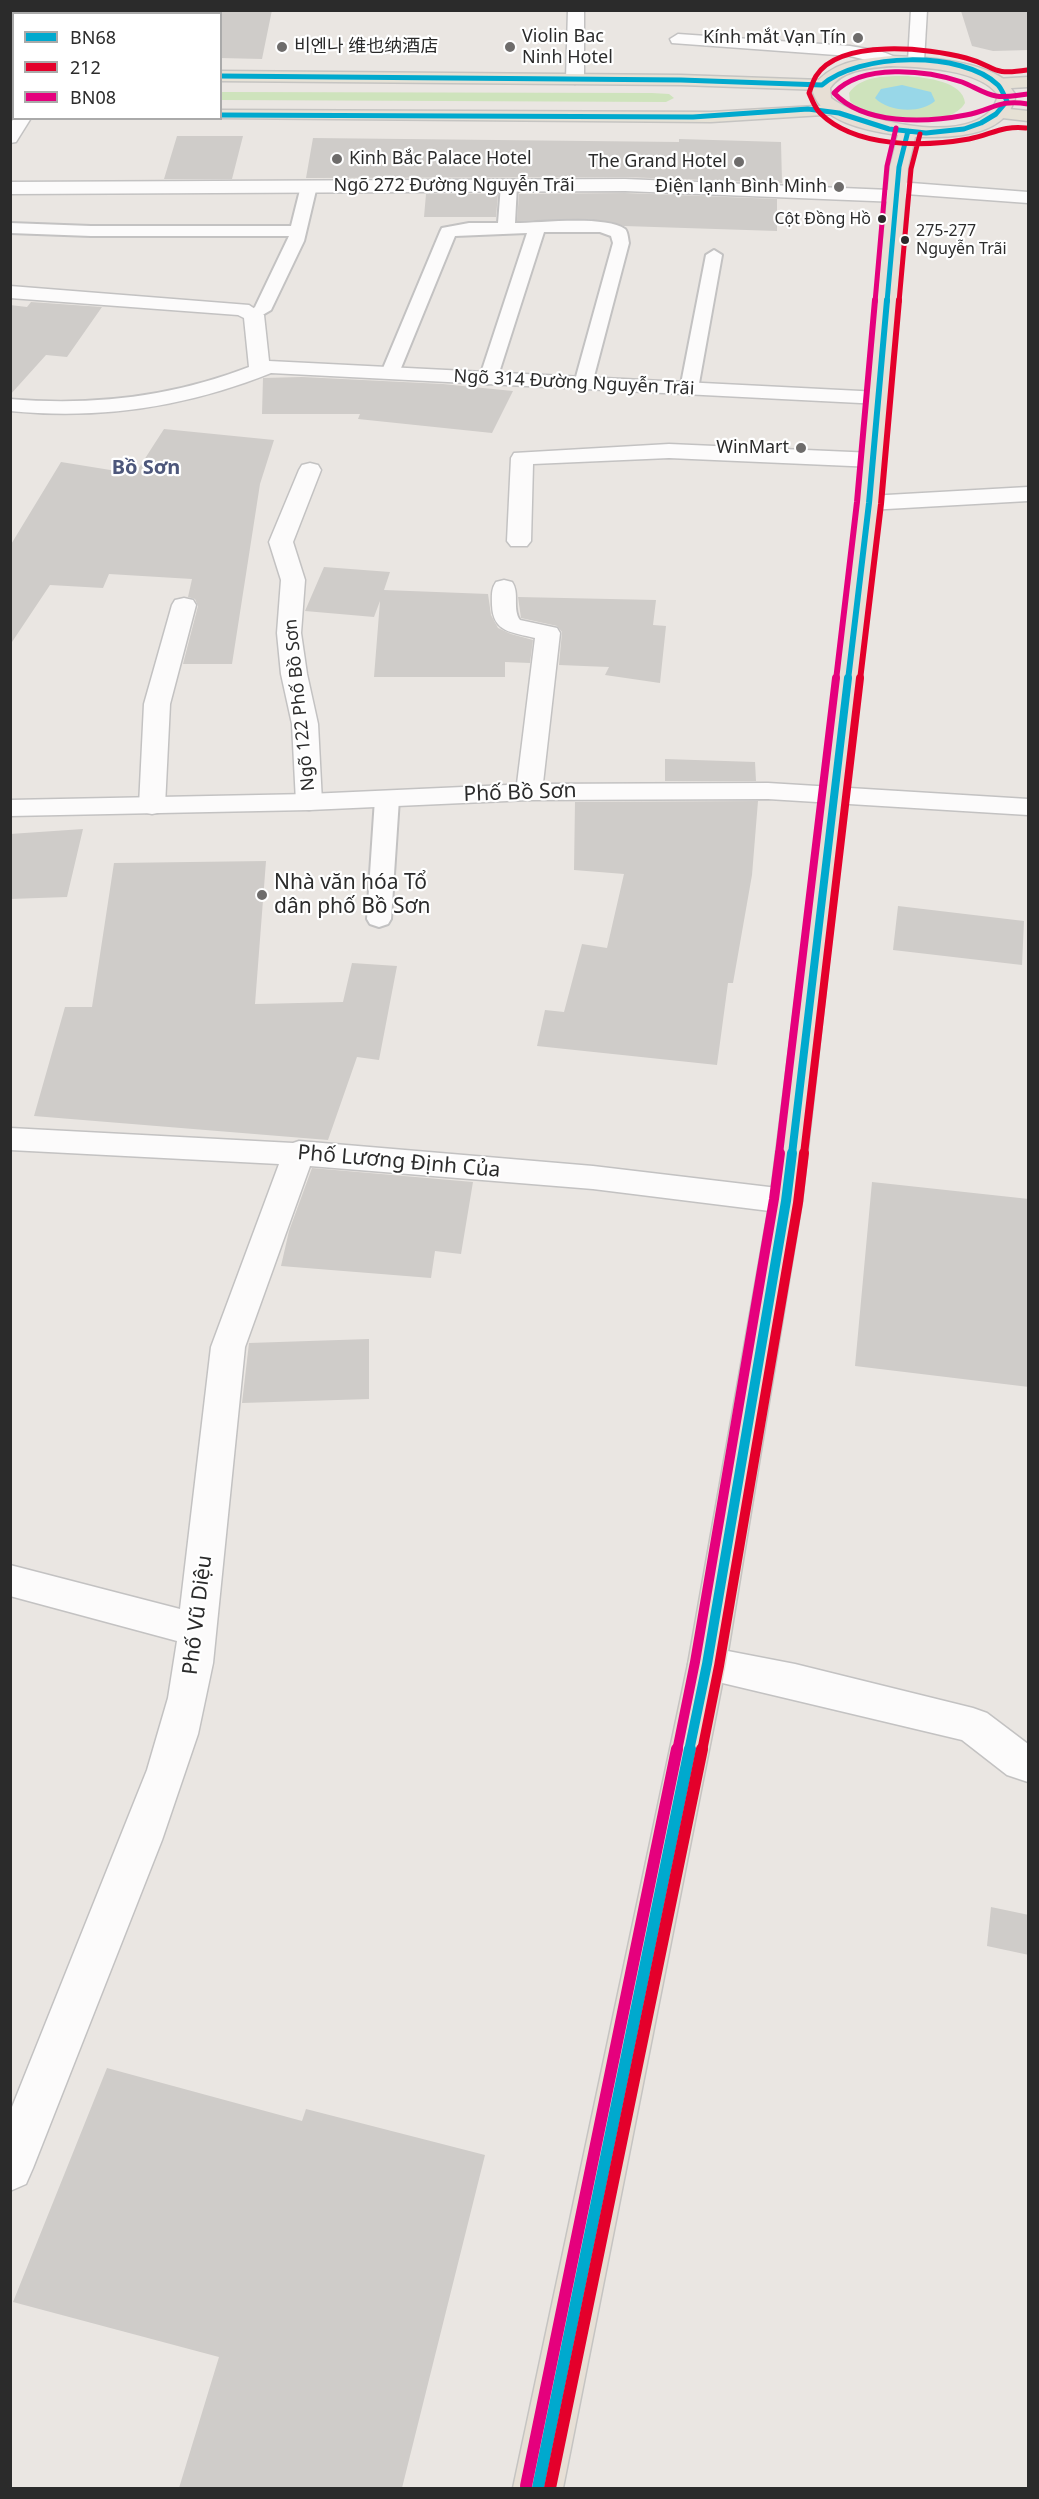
<!DOCTYPE html>
<meta charset="utf-8">
<style>
body{margin:0}
#map{position:relative;width:1039px;height:2499px;overflow:hidden;background:#eae6e2;font-family:"Noto Sans",sans-serif}
canvas{display:block}
.frame{position:absolute;inset:0;border:12px solid #2b2b2b;pointer-events:none}
.legend{position:absolute;left:12px;top:12px;width:210px;height:108px;box-sizing:border-box;background:#fff;border:2px solid #aaa;margin:0;padding:8px 10px;list-style:none;font-size:18px;color:#2b2b2b}
.legend li{display:flex;align-items:center;gap:12px;height:30px}
.legend b{width:30px;border:2px solid #aaa}
</style>
<div id="map">
<canvas width="1039" height="2499"></canvas>
<div class="frame"></div>
<ul class="legend">
<li><b style="height:8px;background:#00a9ce"></b>BN68</li>
<li><b style="height:8px;background:#e4002b"></b>212</li>
<li><b style="height:8px;background:#e5007d"></b>BN08</li>
</ul>
</div>
<script>
const ctx = document.querySelector('canvas').getContext('2d');
ctx.lineJoin = 'round';
function paint(path, color) { ctx.fillStyle = color; ctx.fill(path, 'evenodd'); }
function strokePath(path, color, width, dash) { ctx.strokeStyle = color; ctx.lineWidth = width; ctx.lineCap = dash ? 'butt' : 'round'; ctx.setLineDash(dash || []); ctx.stroke(path); }
function write(font, color, halo, rows, align = 'center') {
  ctx.font = font + ' "Noto Sans","Noto Sans SC","Noto Sans KR",sans-serif'; ctx.lineWidth = 4.5; ctx.setLineDash([]); ctx.textBaseline = 'middle'; ctx.strokeStyle = halo; ctx.fillStyle = color; for (const [text, x, y, turn = 0] of rows) {
    ctx.save(); ctx.translate(x, y); ctx.rotate((+turn || 0) * Math.PI / 180); ctx.textAlign = isNaN(turn) ? turn : align; if (halo) ctx.strokeText(text, 0, 0); ctx.fillText(text, 0, 0); ctx.restore();
  }
}
paint(new Path2D(`
 M 908,76 C 926,78 963,81 965,103 C 949,131 869,123 850,101 L 849,93 C 861,75 889,76 908,76 Z
 M 221,92 L 652,93 L 669,94 L 674,98 L 666,102 L 221,100 Z`), '#cee3bc');
paint(new Path2D(`
 M 902,85 L 931,92 L 935,101 C 921,114 888,112 875,98 L 881,89 Z`), '#98d7e8');
paint(new Path2D(`
 M 220,10 L 272,10 L 262,59 L 220,58 Z
 M 1029,10 L 1029,50 L 993,51 L 972,46 L 961,11 Z
 M 177,136 L 243,136 L 232,179 L 164,179 Z
 M 313,138 L 679,142 L 679,139 L 781,142 L 782,183 L 625,177 L 306,178 Z
 M 625,193 L 777,199 L 777,231 L 624,226 L 588,219 L 517,221 L 519,194 Z
 M 426,194 L 498,194 L 496,217 L 424,217 Z
 M 31,302 L 102,307 L 67,357 L 46,355 L 10,395 L 10,305 L 27,307 Z
 M 302,377 L 443,384 L 513,391 L 492,433 L 358,419 L 360,414 L 262,414 L 263,378 Z
 M 164,429 L 274,440 L 260,484 L 232,664 L 183,664 L 198,606 L 195,599 L 188,597 L 192,579 L 109,574 L 103,588 L 50,585 L 10,645 L 10,546 L 61,462 L 135,474 Z
 M 324,567 L 390,572 L 384,590 L 488,594 L 491,615 L 498,628 L 511,634 L 533,640 L 530,663 L 505,662 L 505,677 L 374,677 L 380,601 L 374,617 L 305,611 Z
 M 518,597 L 656,600 L 653,625 L 666,626 L 660,683 L 605,675 L 609,667 L 559,665 L 562,632 L 557,626 L 521,618 Z
 M 665,759 L 755,762 L 756,781 L 665,781 Z
 M 758,801 L 752,875 L 733,983 L 728,983 L 717,1065 L 537,1046 L 545,1010 L 564,1012 L 582,944 L 607,948 L 624,874 L 574,870 L 575,802 Z
 M 83,829 L 67,897 L 10,899 L 10,834 Z
 M 266,861 L 255,1004 L 343,1002 L 352,963 L 397,966 L 379,1060 L 357,1057 L 328,1140 L 34,1116 L 65,1007 L 92,1007 L 114,863 Z
 M 898,906 L 1024,921 L 1022,965 L 893,950 Z
 M 312,1168 L 473,1182 L 461,1254 L 435,1251 L 431,1278 L 281,1266 L 289,1231 Z
 M 872,1182 L 1029,1199 L 1029,1387 L 855,1366 Z
 M 369,1339 L 369,1399 L 242,1403 L 249,1343 Z
 M 991,1907 L 1029,1915 L 1029,1955 L 987,1946 Z
 M 107,2068 L 302,2121 L 306,2109 L 485,2155 L 402,2488 L 179,2488 L 219,2357 L 13,2302 Z`), '#cfccc9');
const service = new Path2D(`
 M 509,180 L 517,185 L 515,223 C 539,223 606,215 625,229 C 628,232 628,239 629,243 L 592,384 L 583,389 L 574,384 L 613,243 L 611,236 L 600,232 L 544,232 L 497,379 L 488,384 L 479,379 L 527,233 L 455,236 L 399,373 L 390,378 L 384,377 L 381,373 L 440,232 L 442,228 L 469,223 L 498,223 L 501,185 Z
 M 309,181 L 317,186 L 304,241 L 271,310 L 254,320 L 245,315 L 255,307 L 289,236 L 91,236 L 10,233 L 10,223 L 91,226 L 291,226 L 301,186 Z
 M 714,250 L 722,255 L 698,389 L 689,395 L 680,389 L 706,255 Z
 M 387,792 L 395,794 L 399,799 L 391,919 L 388,924 L 379,927 L 370,924 L 367,919 L 375,799 L 379,794 Z`);
const minor = new Path2D(`
 M 568,10 L 584,10 L 584,79 L 575,84 L 566,79 Z
 M 678,34 L 850,46 C 864,49 890,50 899,61 L 891,66 L 850,56 L 672,43 L 670,39 Z
 M 14,118 L 31,118 L 16,142 L 10,143 L 10,124 Z
 M 625,179 L 890,190 L 891,184 L 898,182 L 1028,192 L 1028,203 L 906,194 L 905,200 L 898,202 L 625,191 L 10,194 L 10,182 Z
 M 10,286 L 249,305 L 264,315 L 269,361 L 880,392 L 888,393 L 891,398 L 888,403 L 880,404 L 271,373 C 186,407 101,420 10,411 L 10,399 C 93,406 171,397 249,367 L 244,318 L 238,315 L 10,298 Z
 M 669,444 L 874,453 L 882,455 L 885,460 L 882,465 L 874,467 L 669,458 L 533,464 L 531,541 L 527,546 L 511,546 L 507,541 L 511,458 L 514,453 Z
 M 310,463 L 318,465 L 321,470 L 293,542 L 305,580 L 301,633 L 307,674 L 318,724 L 322,802 L 319,808 L 309,810 L 299,808 L 296,802 L 292,724 L 281,674 L 277,633 L 281,580 L 269,542 L 299,470 L 302,465 Z
 M 1028,487 L 1028,501 L 869,510 L 861,508 L 858,503 L 861,498 L 869,496 Z
 M 504,580 L 512,582 C 520,593 512,609 520,620 L 557,628 L 560,633 L 542,792 L 538,798 L 529,800 L 520,798 L 516,792 L 535,638 C 512,632 493,633 492,605 C 492,596 491,589 496,582 Z
 M 184,598 L 193,600 L 196,605 L 170,704 L 165,806 L 162,812 L 152,814 L 142,812 L 139,806 L 144,704 L 172,605 L 175,600 Z
 M 10,1128 L 293,1143 L 299,1141 L 593,1166 L 786,1189 L 797,1193 L 802,1201 L 797,1209 L 786,1213 L 593,1189 L 310,1166 L 245,1347 L 213,1663 L 198,1734 L 162,1840 L 33,2168 L 26,2184 L 10,2191 L 10,2112 L 147,1770 L 168,1698 L 177,1641 L 10,1596 L 10,1565 L 180,1609 L 211,1347 L 279,1164 L 10,1150 Z
 M 707,1647 L 795,1664 L 973,1708 L 987,1713 L 1028,1744 L 1028,1782 L 1007,1775 L 962,1740 L 693,1676 L 688,1664 L 693,1652 Z`);
const tertiary = new Path2D(`
 M 131,10 L 147,10 L 146,14 L 130,14 Z
 M 768,783 L 1028,799 L 1028,815 L 768,799 L 529,800 L 309,810 L 10,816 L 10,800 L 309,794 L 529,784 Z`);
const secondary = new Path2D(`
 M 911,10 L 927,10 L 924,61 L 916,66 L 908,61 Z`);
const primary = new Path2D(`
 M 10,71 L 14,71 L 14,81 L 10,81 Z
 M 220,71 L 681,75 L 822,80 L 831,85 L 822,90 L 681,85 L 220,81 Z
 M 1028,77 L 1028,87 L 996,89 L 987,84 L 996,79 Z
 M 833,105 L 842,110 L 839,114 L 711,122 L 214,118 L 220,118 L 220,110 L 711,112 Z
 M 1000,108 L 1028,111 L 1028,121 L 994,117 L 991,113 Z
 M 10,109 L 14,109 L 14,118 L 17,118 L 10,119 Z`);
const trunk = new Path2D(`
 M 891,56 C 922,57 979,60 1005,80 C 1009,84 1012,91 1016,95 C 1006,139 951,137 915,137 L 908,167 L 880,503 L 802,1201 L 726,1664 L 563,2488 L 513,2488 L 688,1664 L 770,1201 L 858,503 L 890,167 L 898,135 C 869,131 818,122 812,88 C 831,61 861,59 891,56 ZM 891,66 C 921,67 980,69 998,95 C 986,151 863,123 831,98 L 830,88 C 843,69 869,68 891,66 Z`);
strokePath(service, '#c3c2c2', 4);
strokePath(minor, '#c3c2c2', 3);
strokePath(tertiary, '#c3c2c2', 3);
strokePath(secondary, '#c3c2c2', 3);
strokePath(primary, '#c5c4c2', 3);
strokePath(trunk, '#c5c4c2', 3);
paint(service, '#fcfbfb');
paint(minor, '#fcfbfb');
paint(tertiary, '#fcfbfb');
paint(secondary, '#fcfbfb');
paint(primary, '#e6e1d5');
paint(trunk, '#e7dfd5');
strokePath(new Path2D(`
 M 220,76 L 681,80 L 822,85 C 858,53 962,50 998,85 C 1002,89 1004,96 1007,101 L 996,114 L 981,123 L 964,129 L 926,133 L 889,129 L 839,113 L 808,109 L 693,117 L 220,115
 M 887,302 L 899,167 L 908,131`), '#00a9ce', 5);
strokePath(new Path2D(`
 M 848,680 L 869,503 L 887,300`), '#00a9ce', 6);
strokePath(new Path2D(`
 M 792,1154 L 848,678`), '#00a9ce', 8);
strokePath(new Path2D(`
 M 689,1751 L 707,1664 L 786,1201 L 792,1153`), '#00a9ce', 10);
strokePath(new Path2D(`
 M 538,2488 L 690,1749`), '#00a9ce', 12);
strokePath(new Path2D(`
 M 1026,128 C 1004,125 990,135 969,139 C 923,147 855,148 820,113 C 815,108 812,100 809,93 C 811,88 813,81 816,76 C 840,38 929,48 966,58 C 997,66 989,76 1027,70
 M 899,302 L 911,169 L 920,134`), '#e4002b', 5);
strokePath(new Path2D(`
 M 860,680 L 881,504 L 899,300`), '#e4002b', 6);
strokePath(new Path2D(`
 M 804,1154 L 860,678`), '#e4002b', 8);
strokePath(new Path2D(`
 M 702,1751 L 719,1666 L 798,1203 L 804,1153`), '#e4002b', 10);
strokePath(new Path2D(`
 M 550,2488 L 702,1749`), '#e4002b', 12);
strokePath(new Path2D(`
 M 1028,94 C 1017,95 1007,98 996,96 C 984,94 973,86 962,82 C 926,70 862,63 834,93 C 864,125 925,123 966,115 C 993,110 997,99 1028,104
 M 875,302 L 887,166 L 896,128`), '#e5007d', 5);
strokePath(new Path2D(`
 M 836,680 L 857,502 L 875,300`), '#e5007d', 6);
strokePath(new Path2D(`
 M 779,1154 L 836,678`), '#e5007d', 8);
strokePath(new Path2D(`
 M 677,1751 L 695,1662 L 774,1199 L 780,1153`), '#e5007d', 10);
strokePath(new Path2D(`
 M 526,2486 L 677,1749`), '#e5007d', 12);
for (const [x, y, r, color] of [
 [858,38,6,"#6e6c6b"],
 [282,47,6,"#6e6c6b"],
 [510,47,6,"#6e6c6b"],
 [337,159,6,"#6e6c6b"],
 [739,162,6,"#6e6c6b"],
 [839,187,6,"#6e6c6b"],
 [882,219,5,"#2b2b2b"],
 [905,240,5,"#2b2b2b"],
 [801,448,6,"#6e6c6b"],
 [262,895,6,"#6e6c6b"]
]) { const dot = new Path2D(); dot.arc(x, y, r, 0, 2 * Math.PI); ctx.fillStyle = color; ctx.fill(dot); strokePath(dot, '#fff', 2); }
write('16px', '#2b2b2b', '#fff', [
 ["Cột Đồng Hồ",871,219],
 ["275-277",916,231,"left"],
 ["Nguyễn Trãi",916,249,"left"]
], 'right');
write('18px', '#2b2b2b', '#fff', [
 ["Violin Bac",522,37,"left"],
 ["Ninh Hotel",522,58,"left"],
 ["Kính mắt Vạn Tín",846,38],
 ["비엔나 维也纳酒店",294,47,"left"],
 ["Kinh Bắc Palace Hotel",349,159,"left"],
 ["The Grand Hotel",727,162],
 ["Điện lạnh Bình Minh",827,187],
 ["WinMart",789,448]
], 'right');
write('18px', '#2b2b2b', '#fff', [
 ["Ngõ 272 Đường Nguyễn Trãi",454,186],
 ["Ngõ 314 Đường Nguyễn Trãi",574,383,3],
 ["Ngõ 122 Phố Bồ Sơn",300,705,-96]
]);
write('bold 20px', '#4d577b', '#fff', [
 ["Bồ Sơn",146,468]
]);
write('21px', '#2b2b2b', '#fff', [
 ["Phố Bồ Sơn",520,793,-2],
 ["Phố Lương Định Của",399,1162,5],
 ["Phố Vũ Diệu",198,1615,-83]
]);
write('21px', '#2b2b2b', '#fff', [
 ["Nhà văn hóa Tổ",274,883],
 ["dân phố Bồ Sơn",274,907]
], 'left');
</script>
